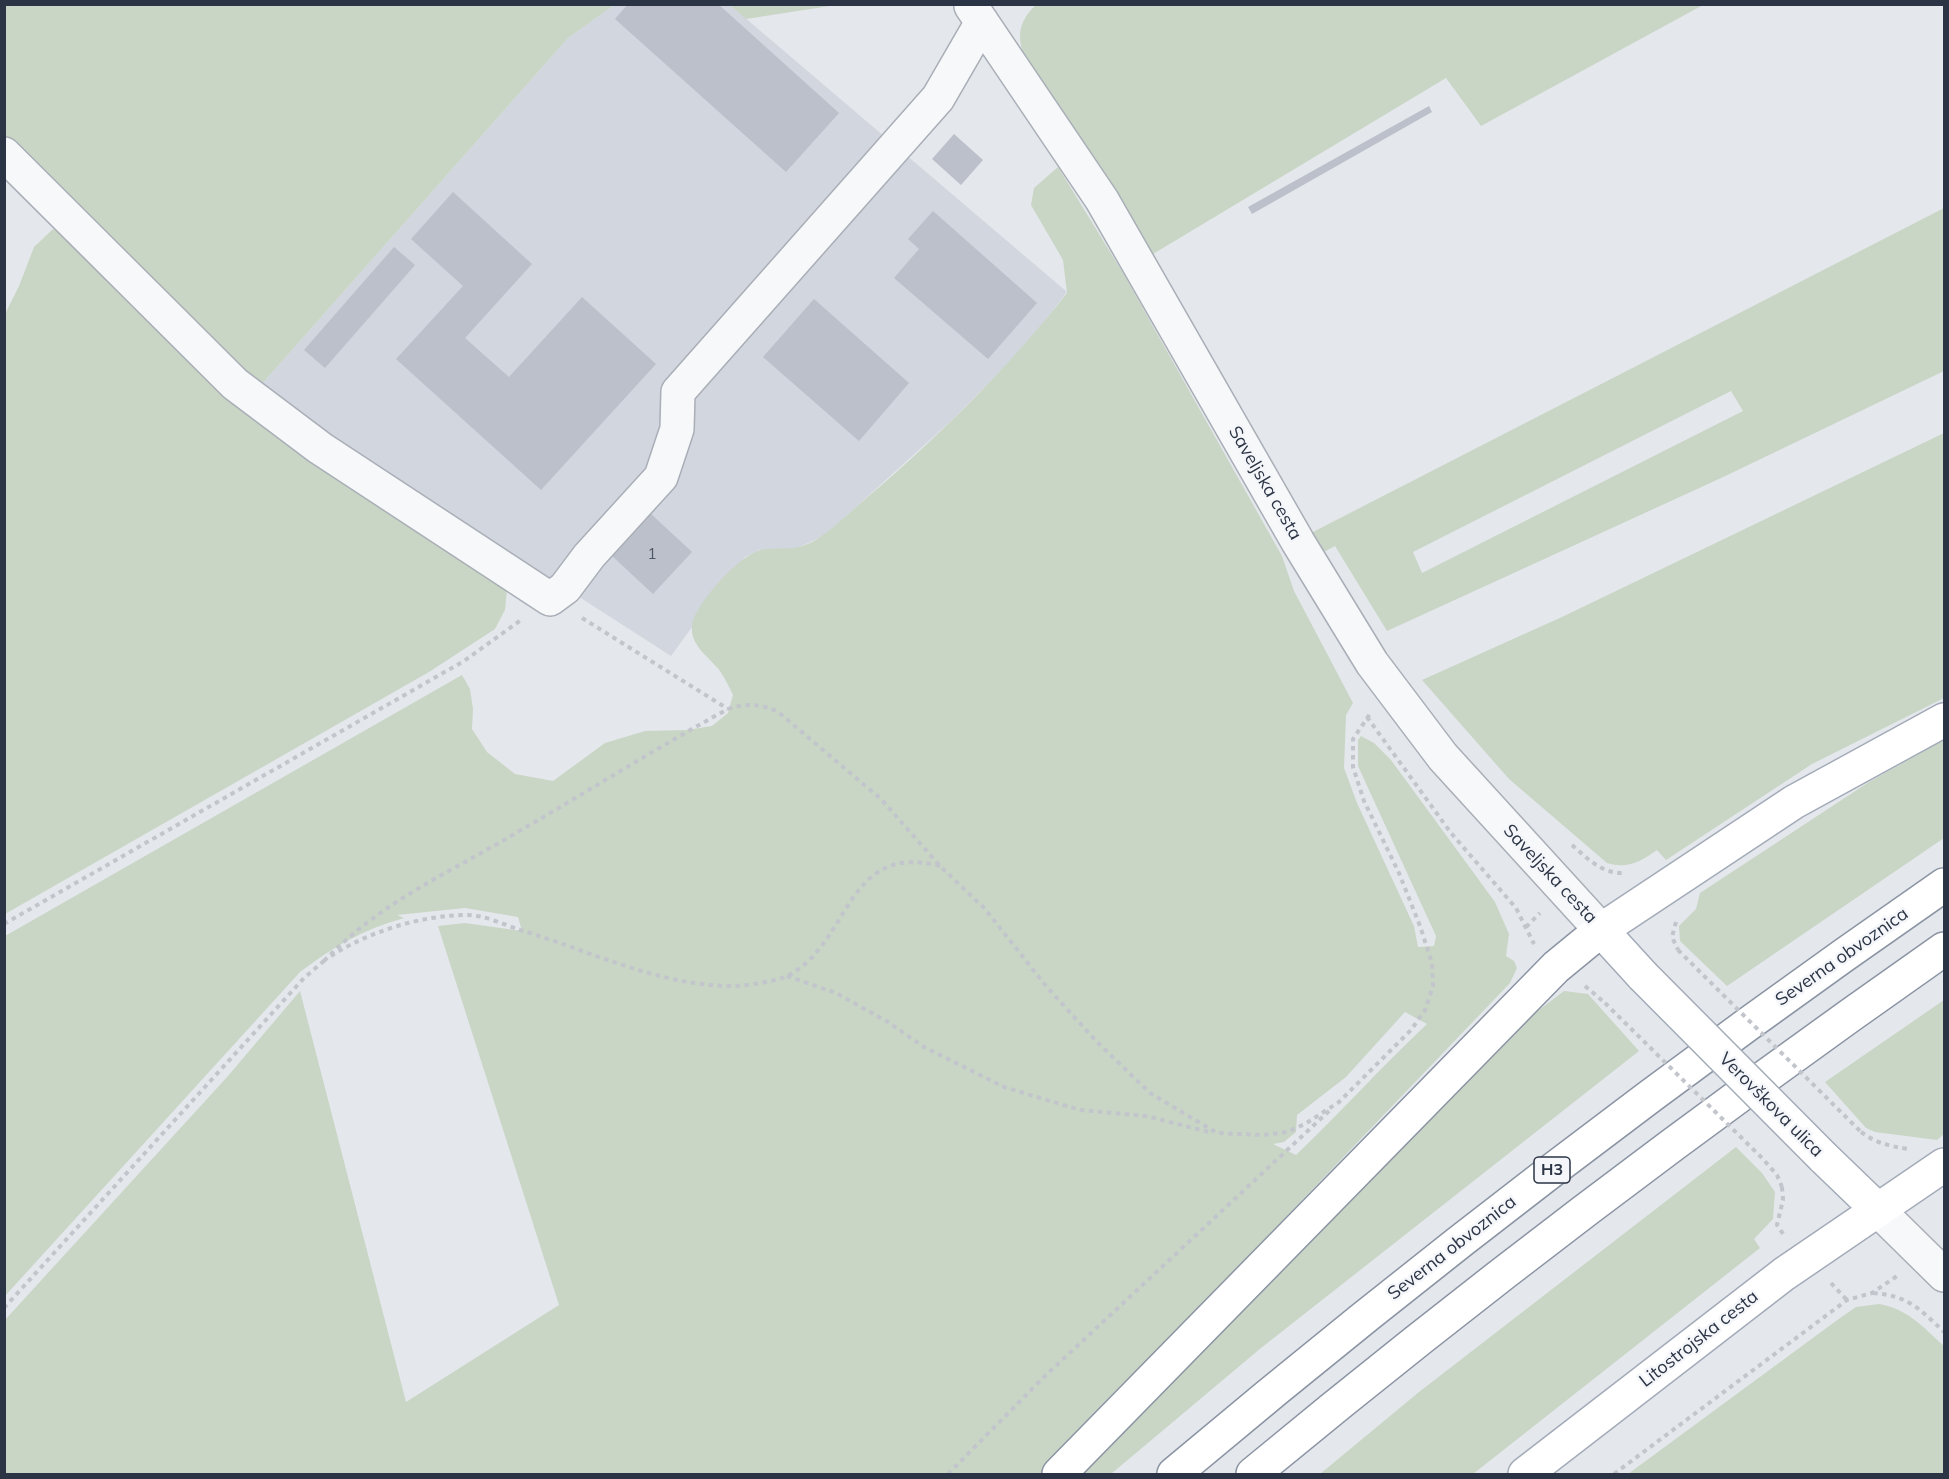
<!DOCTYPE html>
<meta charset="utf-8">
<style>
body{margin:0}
#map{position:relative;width:1949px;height:1479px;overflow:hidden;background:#e4e7ec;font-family:Mulish,sans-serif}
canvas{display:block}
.frame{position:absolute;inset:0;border:6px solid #2b3445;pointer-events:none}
</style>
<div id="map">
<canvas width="1949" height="1479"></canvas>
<div class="frame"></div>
</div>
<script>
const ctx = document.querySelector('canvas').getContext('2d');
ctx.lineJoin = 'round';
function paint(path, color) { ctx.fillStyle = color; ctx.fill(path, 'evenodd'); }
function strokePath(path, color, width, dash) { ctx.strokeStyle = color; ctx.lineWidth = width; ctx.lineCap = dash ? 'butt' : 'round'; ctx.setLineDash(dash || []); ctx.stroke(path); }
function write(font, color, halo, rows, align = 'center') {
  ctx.font = font + ' Mulish,sans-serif'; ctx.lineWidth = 5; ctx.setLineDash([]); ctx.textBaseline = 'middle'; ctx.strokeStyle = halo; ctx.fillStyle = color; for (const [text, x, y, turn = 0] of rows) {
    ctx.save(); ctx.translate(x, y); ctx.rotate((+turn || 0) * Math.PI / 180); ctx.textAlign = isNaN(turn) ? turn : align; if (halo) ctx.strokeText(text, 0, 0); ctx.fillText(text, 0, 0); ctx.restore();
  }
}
paint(new Path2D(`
 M 614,5 L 730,5 L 1067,292 L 1026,345 L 952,420 L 825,535 L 793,550 L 759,550 L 745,557 L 709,596 L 698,611 L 692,627 L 671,656 L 332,438 L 261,385 L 568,38 Z`), '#d2d6de');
paint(new Path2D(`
 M 1037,4 L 1703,5 L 1481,126 L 1446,78 L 1153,254 L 1025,58 C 1016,36 1019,20 1037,4 Z
 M 5,5 L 614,5 L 568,38 L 261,385 L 248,381 L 5,135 Z
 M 730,5 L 836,5 L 746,19 Z
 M 1058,167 L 1123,273 L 1282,556 L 1294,591 L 1353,703 L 1346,715 L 1344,768 L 1357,803 L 1414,926 L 1418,947 L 1434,946 L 1436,936 L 1358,766 L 1358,740 L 1361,736 L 1374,743 L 1391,760 L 1495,902 L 1509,934 L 1506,956 L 1514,961 L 1517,968 L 1510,983 L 1040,1474 L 5,1474 L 4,1321 L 228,1076 L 300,991 L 406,1402 L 559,1305 L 438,926 L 465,923 L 522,931 L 518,917 L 465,908 L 397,915 L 404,918 C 364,929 333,947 300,972 L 5,1296 L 5,936 L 462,675 L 470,689 L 473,709 L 472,729 L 487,752 L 515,774 L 553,781 L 605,743 L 645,731 L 687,730 L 712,726 L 728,713 L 733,695 C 729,687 725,678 720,671 C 710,658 690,646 692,626 C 694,605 740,554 761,550 C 783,546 795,553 817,539 C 832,530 843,518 856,507 C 933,442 1005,372 1067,293 L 1063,260 L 1031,205 L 1034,188 ZM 1405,1012 L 1427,1024 C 1382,1066 1341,1112 1296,1155 L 1273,1144 L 1284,1142 L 1296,1132 L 1297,1115 L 1346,1077 Z
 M 1944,208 L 1944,371 L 1719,479 L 1387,631 L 1335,546 L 1322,553 L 1311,533 ZM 1731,391 L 1743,411 L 1422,573 L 1413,552 Z
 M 53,229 L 82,246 L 507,589 L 505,610 L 495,629 L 429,672 L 5,914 L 5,314 L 19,286 L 34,247 Z
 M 1944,433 L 1944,698 L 1812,764 L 1666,860 L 1657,850 C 1640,862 1628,869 1607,863 L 1509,779 L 1422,680 L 1562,617 Z
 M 1944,740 L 1944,838 L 1727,986 L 1680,941 L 1679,926 L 1696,909 L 1700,893 L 1869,782 Z
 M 1564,991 L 1588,994 L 1639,1051 L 1261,1348 L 1111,1474 L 1082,1474 L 1313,1234 L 1535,1013 Z
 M 1944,1000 L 1944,1134 L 1937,1140 L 1875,1132 L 1866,1128 L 1825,1082 Z
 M 1736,1147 L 1762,1173 L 1775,1192 L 1773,1219 L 1754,1239 L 1760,1248 L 1473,1474 L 1320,1474 L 1419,1392 Z
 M 1879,1304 C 1908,1309 1923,1327 1944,1346 L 1944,1474 L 1628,1474 L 1840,1318 L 1856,1307 Z`), '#c9d6c5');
paint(new Path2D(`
 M 628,4 L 718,4 L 839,113 L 786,172 L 615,19 Z
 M 1429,106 L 1432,112 L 1252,214 L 1248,207 Z
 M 954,134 L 983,160 L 961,185 L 932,159 Z
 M 453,192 L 532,264 L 465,338 L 509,377 L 582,297 L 656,364 L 541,490 L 396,359 L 463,286 L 411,239 Z
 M 933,211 L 1037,303 L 988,359 L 894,278 L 919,249 L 908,239 Z
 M 394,247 L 415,265 L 325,368 L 304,350 Z
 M 814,299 L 909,383 L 859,441 L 763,357 Z
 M 650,513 L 692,552 L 653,594 L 611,555 Z`), '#bbc0ca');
const minor = new Path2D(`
 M 971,6 L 1102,200 L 1298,542 L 1372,663 L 1443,757 L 1601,930
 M 4,154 L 235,384 L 320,448 L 550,599 L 565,588 L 589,556 L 661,477 L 677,429 L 678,392 L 938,98 L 982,22
 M 1878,1210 L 1944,1275`);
const major = new Path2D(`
 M 1643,976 L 1601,930 L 1794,802 L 1944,720
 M 1823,1157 L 1878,1210
 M 1525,1474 L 1784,1274 L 1944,1165`);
const highway = new Path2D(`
 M 1059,1474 L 1556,967 L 1601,930
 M 1174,1474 C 1421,1266 1678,1069 1944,885
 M 1253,1474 C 1476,1289 1707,1115 1944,949`);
strokePath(minor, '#a9aeb7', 36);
strokePath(major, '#a3abb8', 36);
strokePath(highway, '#8b94a3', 36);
strokePath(new Path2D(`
 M 582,618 L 728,709
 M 1367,717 L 1451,833 L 1516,908 L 1534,944
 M 1572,845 C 1588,859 1602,874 1624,873
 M 1676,922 L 1672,937 L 1678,950
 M 4,924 L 464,661 L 521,620
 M 1526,927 L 1540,913
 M 331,956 C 370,931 422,915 468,915 C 484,915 505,925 520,930 C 591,951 658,986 734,986 C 750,985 773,982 787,976 C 851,945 844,841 940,866
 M 324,961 C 382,901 447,874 516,833 C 587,792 656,748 728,709 C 746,703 759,704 777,711 L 881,799 L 940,866 L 985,909 L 1046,986 L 1097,1042 L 1150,1093 L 1217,1133 L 1263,1135 L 1287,1132 L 1305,1124 L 1339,1102 L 1411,1030 L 1425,1010 L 1433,986 L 1432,963 L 1420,926 L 1399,873 L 1364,801 L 1353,767 L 1353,739 L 1370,714
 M 787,976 L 836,993 L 888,1022 L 924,1047 L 1004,1087 L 1080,1110 L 1146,1116 L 1213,1133
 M 1585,986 L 1605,1003
 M 1861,1132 C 1878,1144 1889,1146 1909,1149
 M 1782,1187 L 1783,1200 L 1777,1225 L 1783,1234
 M 1831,1283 L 1847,1300
 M 1873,1293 C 1908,1296 1919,1308 1944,1332
 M 4,1308 L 304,978 L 325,960
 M 948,1474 L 1045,1376 L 1329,1111
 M 1614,1474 L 1847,1300 L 1872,1293 L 1897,1276`), '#c2c5cb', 4, [4.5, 4.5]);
strokePath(minor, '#f7f8fa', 33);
strokePath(major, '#fff', 33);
strokePath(highway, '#fff', 33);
const majorBridge = new Path2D(`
 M 1643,976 L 1823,1157`);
strokePath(majorBridge, '#a3abb8', 36, []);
strokePath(new Path2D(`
 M 1678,950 L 1861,1132
 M 1605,1003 L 1762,1158 L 1777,1175 L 1782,1187`), '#c2c5cb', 4, [4.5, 4.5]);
strokePath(majorBridge, '#fff', 33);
write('15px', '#4f5766', null, [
 ["1",652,554]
]);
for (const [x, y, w] of [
 [1552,1170,36]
]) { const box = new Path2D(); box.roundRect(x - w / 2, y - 13, w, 26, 4.5); ctx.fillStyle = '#f4f6f9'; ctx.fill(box); strokePath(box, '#2b3445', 1.5); }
write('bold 16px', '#2b3445', null, [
 ["H3",1552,1170]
]);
write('18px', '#2b3445', '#f4f6f9', [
 ["Saveljska cesta",1265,483,60],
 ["Saveljska cesta",1550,874,47],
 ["Severna obvoznica",1842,957,-35],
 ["Verovškova ulica",1771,1105,45],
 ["Severna obvoznica",1452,1248,-38],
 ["Litostrojska cesta",1699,1339,-38]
]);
</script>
